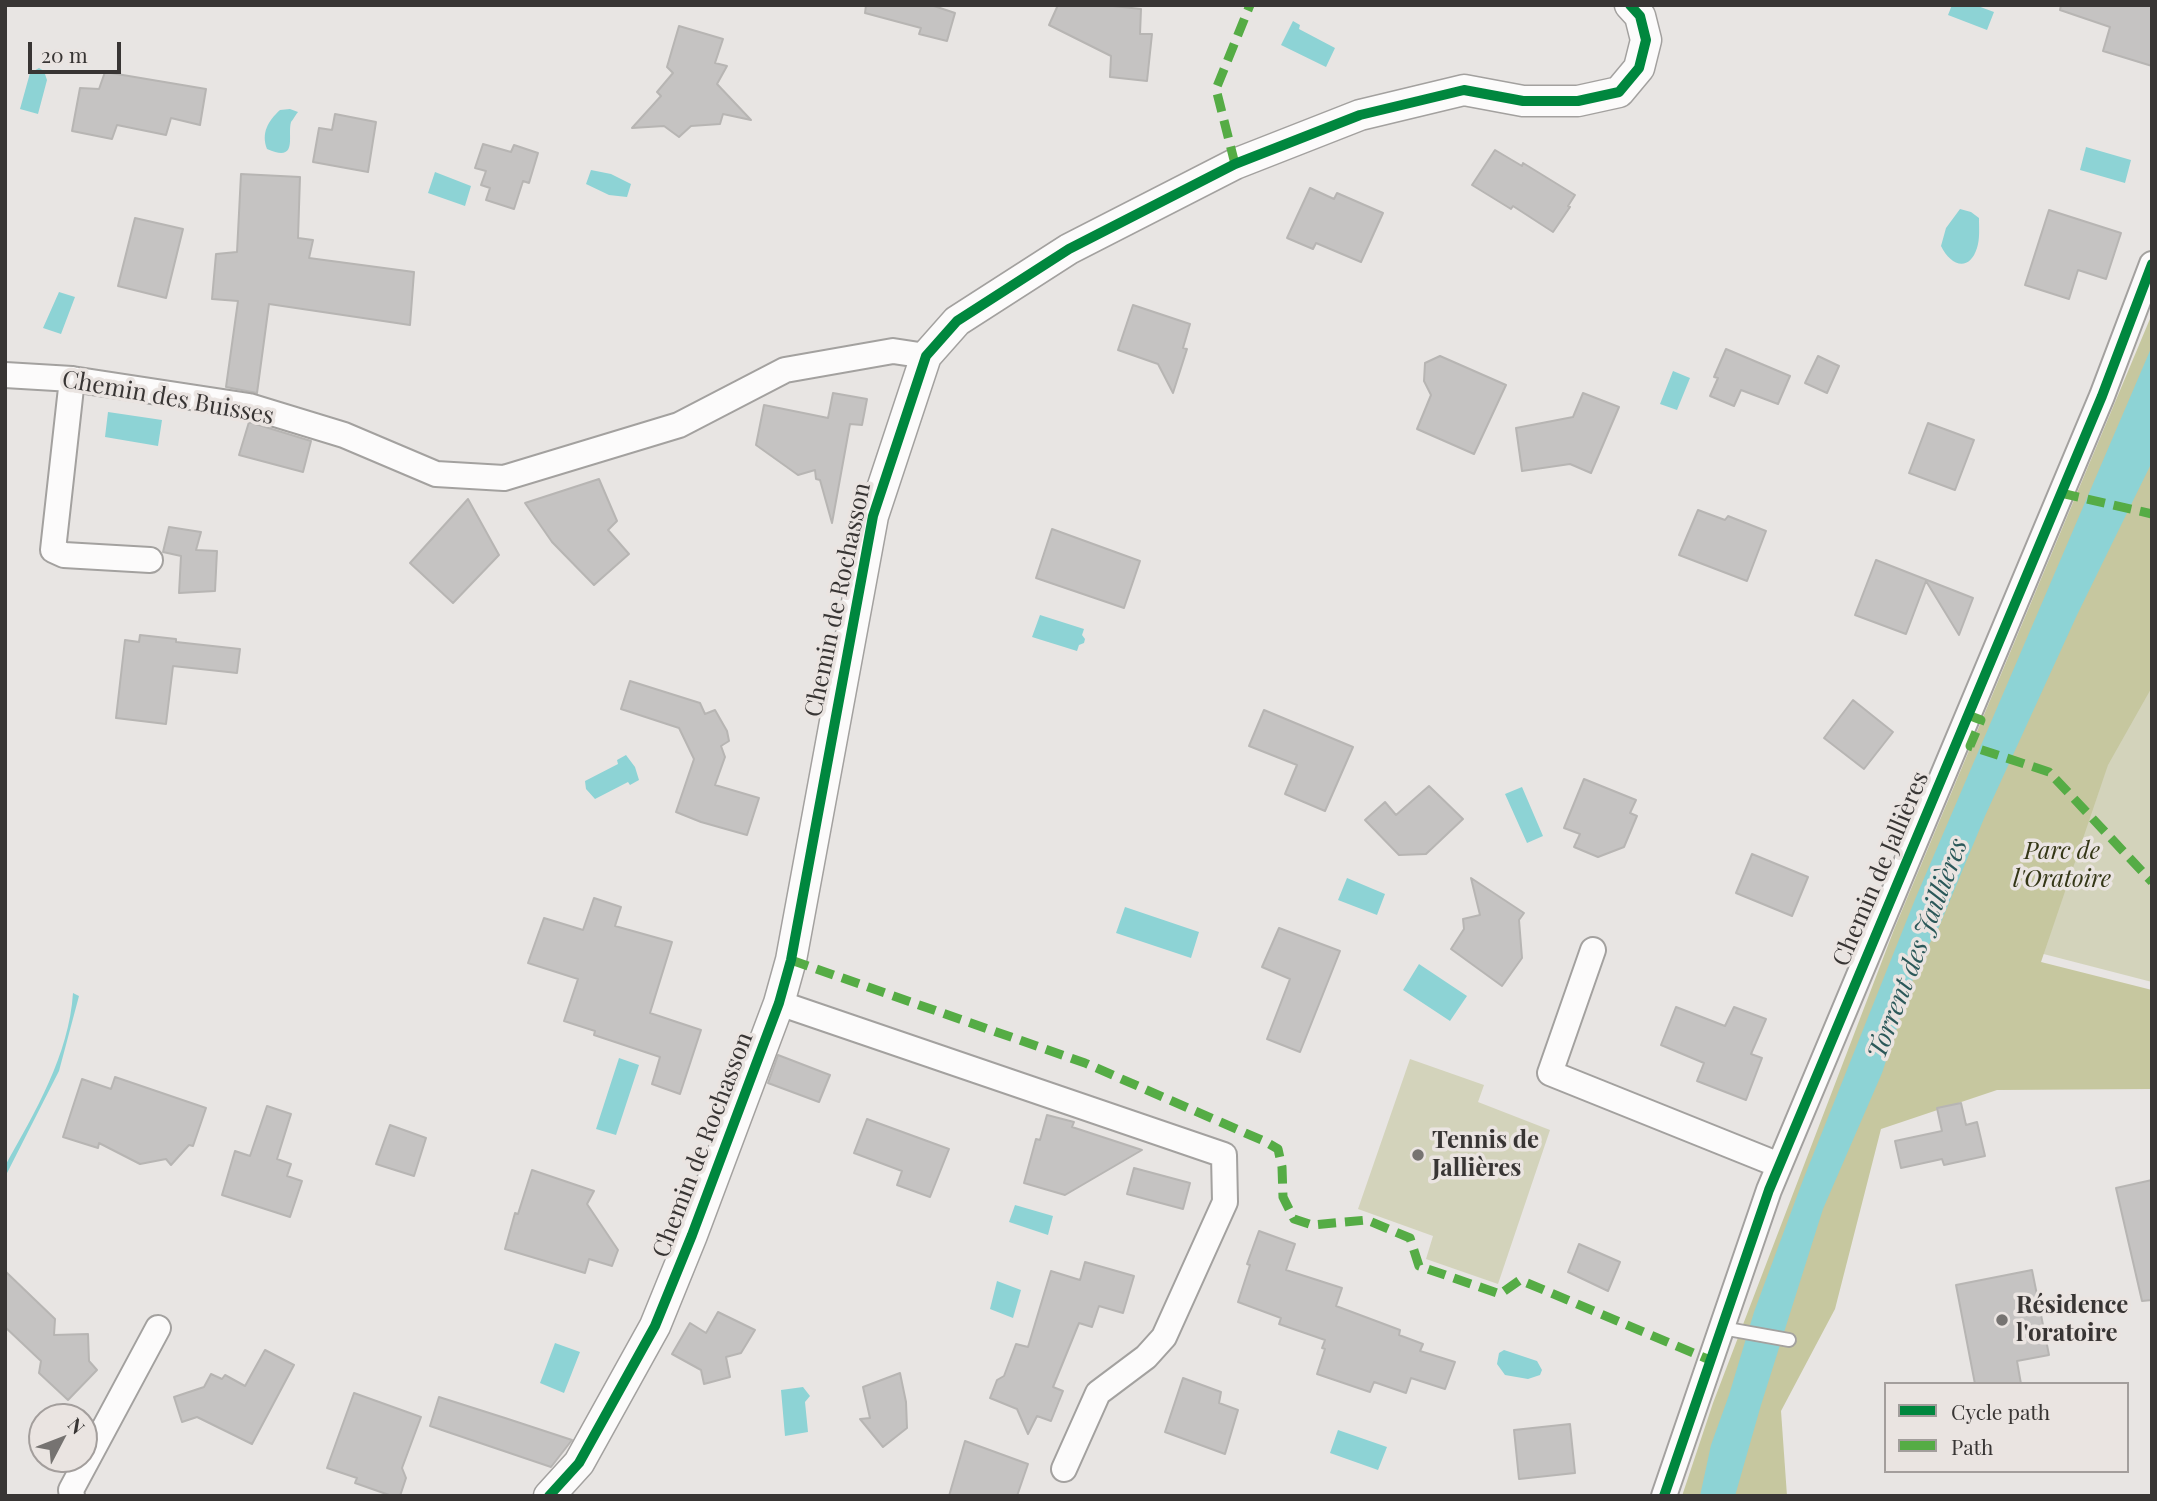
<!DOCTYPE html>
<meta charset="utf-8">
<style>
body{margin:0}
#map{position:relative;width:2157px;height:1501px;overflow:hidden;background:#e8e5e3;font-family:"Playfair Display",serif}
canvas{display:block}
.frame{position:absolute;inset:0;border:7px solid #383534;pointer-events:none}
.legend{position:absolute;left:1884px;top:1382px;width:245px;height:91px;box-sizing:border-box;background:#eae4e1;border:2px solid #a39e9c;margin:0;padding:9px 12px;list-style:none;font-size:21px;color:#383534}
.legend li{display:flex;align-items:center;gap:14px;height:35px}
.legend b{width:35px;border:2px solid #a39e9c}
.north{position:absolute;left:28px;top:1403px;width:70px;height:70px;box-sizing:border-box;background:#eae4e1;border:2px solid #a39e9c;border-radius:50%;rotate:48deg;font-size:19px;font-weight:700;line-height:28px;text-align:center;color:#383534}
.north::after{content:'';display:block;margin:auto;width:24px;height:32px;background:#767371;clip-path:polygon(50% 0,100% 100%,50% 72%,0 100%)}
.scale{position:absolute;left:28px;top:42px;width:93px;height:32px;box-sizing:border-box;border:4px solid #383534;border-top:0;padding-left:9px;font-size:21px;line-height:24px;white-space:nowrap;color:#383534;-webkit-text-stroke:5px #eae4e1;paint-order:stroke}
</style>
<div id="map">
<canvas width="2157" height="1501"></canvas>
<div class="frame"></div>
<ul class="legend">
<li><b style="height:9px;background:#00873e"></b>Cycle path</li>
<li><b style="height:9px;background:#55ac45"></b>Path</li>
</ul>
<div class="north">N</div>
<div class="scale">20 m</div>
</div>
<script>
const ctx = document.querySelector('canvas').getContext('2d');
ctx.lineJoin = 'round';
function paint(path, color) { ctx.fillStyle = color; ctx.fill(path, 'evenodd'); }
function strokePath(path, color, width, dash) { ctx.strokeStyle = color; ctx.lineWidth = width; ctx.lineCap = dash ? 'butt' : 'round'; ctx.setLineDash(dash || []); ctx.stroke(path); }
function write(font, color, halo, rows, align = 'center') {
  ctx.font = font + ' "Playfair Display",serif'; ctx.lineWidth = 7; ctx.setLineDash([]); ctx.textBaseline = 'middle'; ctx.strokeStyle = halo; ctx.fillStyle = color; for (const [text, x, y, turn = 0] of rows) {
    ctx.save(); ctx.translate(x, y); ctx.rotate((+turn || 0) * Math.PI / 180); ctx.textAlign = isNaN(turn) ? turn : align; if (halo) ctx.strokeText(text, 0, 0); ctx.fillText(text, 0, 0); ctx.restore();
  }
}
paint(new Path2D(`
 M 2152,634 L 2152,982 L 1939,927 Z
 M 1410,1059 L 1484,1085 L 1478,1102 L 1550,1130 L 1498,1284 L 1426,1259 L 1433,1236 L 1358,1209 Z`), '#d3d3bb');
paint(new Path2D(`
 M 2152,314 L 2152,687 L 2108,765 L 2041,962 L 2152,990 L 2152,1089 L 1997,1090 L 1881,1129 L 1835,1309 L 1781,1411 L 1787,1496 L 1682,1496 L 1713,1403 L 1895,927 Z`), '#c6c79f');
paint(new Path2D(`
 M 1952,5 L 1975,5 L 1994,12 L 1987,30 L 1948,15 Z
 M 1293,21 L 1300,25 L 1299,29 L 1335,48 L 1326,67 L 1281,45 Z
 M 39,68 L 44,71 L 47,80 L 38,114 L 20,109 L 30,73 Z
 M 290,109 L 298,112 C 297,113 292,121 291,122 C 287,136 299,163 267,149 C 261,133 268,121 280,110 Z
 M 2086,147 L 2131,160 L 2125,183 L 2080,170 Z
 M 591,170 L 611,174 L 631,184 L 627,197 L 609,195 L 586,184 Z
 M 435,172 L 471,186 L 465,206 L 428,193 Z
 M 1960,209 L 1971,212 L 1979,218 C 1979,228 1980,239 1977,248 C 1969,273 1950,265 1941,246 L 1946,228 Z
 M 59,292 L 75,297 L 61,334 L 43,328 Z
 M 2152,346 L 2152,462 L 2077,615 L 1985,816 L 1939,927 L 1918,964 L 1882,1073 L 1823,1209 L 1761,1405 L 1735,1496 L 1700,1496 L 1711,1445 L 1729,1395 L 1754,1312 L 1803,1180 L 1916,897 Z
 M 1673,371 L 1690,378 L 1677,410 L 1660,404 Z
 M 108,412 L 162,420 L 158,446 L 105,437 Z
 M 1040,615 L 1084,629 L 1082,635 L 1085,639 L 1084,643 L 1079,645 L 1077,651 L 1032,637 Z
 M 626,755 L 635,767 L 639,780 L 630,785 L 628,782 L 595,799 L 586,789 L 585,781 L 618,764 L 617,760 Z
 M 1522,787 L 1543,836 L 1527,843 L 1505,794 Z
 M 1347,878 L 1385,894 L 1377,915 L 1338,900 Z
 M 1125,907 L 1199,932 L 1191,958 L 1116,933 Z
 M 1419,964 L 1467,996 L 1450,1021 L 1403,990 Z
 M 73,993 L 79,996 L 59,1071 L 5,1177 L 5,1166 C 35,1112 69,1055 73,993 Z
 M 619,1058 L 639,1065 L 616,1135 L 596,1129 Z
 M 1015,1205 L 1053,1216 L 1048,1235 L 1009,1222 Z
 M 997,1281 L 1021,1290 L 1013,1318 L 990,1309 Z
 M 555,1343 L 580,1352 L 564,1393 L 540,1383 Z
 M 1504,1350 L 1537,1361 L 1542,1370 L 1540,1375 L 1528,1379 L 1505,1375 L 1497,1364 L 1499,1353 Z
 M 803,1387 L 810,1396 L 805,1402 L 808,1432 L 785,1436 L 781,1390 Z
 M 1338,1430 L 1387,1447 L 1378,1470 L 1330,1453 Z`), '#8dd3d5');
const building = new Path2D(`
 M 866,5 L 931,5 L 955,13 L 947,41 L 919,34 L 921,28 L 865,13 Z
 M 1058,5 L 1104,5 L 1141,9 L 1140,34 L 1152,34 L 1147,81 L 1110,77 L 1111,56 L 1049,25 Z
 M 2061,5 L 2152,5 L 2152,66 L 2103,51 L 2110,27 L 2060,10 Z
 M 679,26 L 723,39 L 715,63 L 727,66 L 717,84 L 751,120 L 723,114 L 720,124 L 691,126 L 679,137 L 664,126 L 632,128 L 661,96 L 657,92 L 673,73 L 667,67 Z
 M 105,72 L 206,89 L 200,125 L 171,118 L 166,135 L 117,125 L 112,139 L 72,131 L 80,88 L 99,89 Z
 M 335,114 L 376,122 L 368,172 L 313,162 L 319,128 L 332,130 Z
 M 483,144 L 511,152 L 514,145 L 538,153 L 529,183 L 523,181 L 514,209 L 486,200 L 490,188 L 481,185 L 486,171 L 475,168 Z
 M 1495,150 L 1522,166 L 1523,163 L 1575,195 L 1568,206 L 1570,207 L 1553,232 L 1513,206 L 1511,209 L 1472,185 Z
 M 241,174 L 300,177 L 298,238 L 313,240 L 309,258 L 414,272 L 410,325 L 269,304 L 257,393 L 226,387 L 238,301 L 212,299 L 216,254 L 237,252 Z
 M 1310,188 L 1334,199 L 1337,193 L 1383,213 L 1361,262 L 1316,243 L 1313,249 L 1287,238 Z
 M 2049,210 L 2121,233 L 2106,279 L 2078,270 L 2069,299 L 2025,285 Z
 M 135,218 L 183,229 L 166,298 L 118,286 Z
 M 1133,305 L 1190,324 L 1183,348 L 1187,349 L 1173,393 L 1158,364 L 1118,350 Z
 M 1726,349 L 1790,376 L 1778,404 L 1741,390 L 1734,406 L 1710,396 L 1718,378 L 1714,377 Z
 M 1440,356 L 1506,385 L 1474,454 L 1417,429 L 1431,395 L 1424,381 L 1425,363 Z
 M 1818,356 L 1839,366 L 1827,393 L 1805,383 Z
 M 833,393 L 867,399 L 862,425 L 850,424 L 832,523 L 820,480 L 816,479 L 815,470 L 798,475 L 756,445 L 764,405 L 828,418 Z
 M 1583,393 L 1619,407 L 1591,473 L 1570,464 L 1522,471 L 1516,428 L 1573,417 Z
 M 249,422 L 311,441 L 303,472 L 239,455 Z
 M 1928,423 L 1974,440 L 1955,490 L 1909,473 Z
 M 599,479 L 617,521 L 608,530 L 629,554 L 594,585 L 552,542 L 525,503 Z
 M 468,499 L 499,555 L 453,603 L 410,563 Z
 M 1698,510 L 1725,520 L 1728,516 L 1766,531 L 1747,581 L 1679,555 Z
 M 169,527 L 201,532 L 196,550 L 217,551 L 215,591 L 179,593 L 181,556 L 163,552 Z
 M 1052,529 L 1140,561 L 1124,608 L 1036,578 Z
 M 1876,560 L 1973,598 L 1959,635 L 1926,581 L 1906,634 L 1855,615 Z
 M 140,635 L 176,639 L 176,642 L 240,649 L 237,673 L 173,666 L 166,724 L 116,718 L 125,640 L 139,642 Z
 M 630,681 L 700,703 L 705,714 L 715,710 L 727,731 L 729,741 L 721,746 L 725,757 L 715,785 L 759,798 L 747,835 L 701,822 L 676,812 L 694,759 L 679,728 L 621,709 Z
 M 1853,700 L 1893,732 L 1864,769 L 1824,738 Z
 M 1264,710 L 1353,747 L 1325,811 L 1285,794 L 1297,765 L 1249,746 Z
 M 1584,779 L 1636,800 L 1630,813 L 1637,816 L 1624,847 L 1598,857 L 1574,847 L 1580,834 L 1564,828 Z
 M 1429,786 L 1463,819 L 1426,854 L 1399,855 L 1365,820 L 1385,802 L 1396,815 Z
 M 1752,854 L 1808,877 L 1792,916 L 1736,893 Z
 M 1471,878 L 1524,913 L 1519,920 L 1522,958 L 1502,986 L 1451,949 L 1464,929 L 1463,919 L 1480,915 Z
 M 594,898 L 621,907 L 615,926 L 672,942 L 650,1013 L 701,1030 L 680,1094 L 652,1084 L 660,1057 L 594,1035 L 595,1031 L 564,1021 L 578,979 L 528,963 L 544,918 L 583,930 Z
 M 1279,928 L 1340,951 L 1300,1052 L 1267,1039 L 1290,979 L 1262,967 Z
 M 1676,1007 L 1725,1026 L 1734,1007 L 1766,1019 L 1751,1054 L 1762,1058 L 1746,1100 L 1697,1081 L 1704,1063 L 1661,1045 Z
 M 778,1055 L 830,1075 L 819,1102 L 768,1083 Z
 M 115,1077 L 206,1108 L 193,1146 L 189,1145 L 171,1165 L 166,1159 L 140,1164 L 99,1143 L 98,1148 L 63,1137 L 82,1079 L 111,1089 Z
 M 1961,1103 L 1966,1125 L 1977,1122 L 1985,1156 L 1944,1165 L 1942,1159 L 1901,1168 L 1895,1141 L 1942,1131 L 1937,1108 Z
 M 267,1106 L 291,1114 L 277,1159 L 291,1164 L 287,1176 L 302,1181 L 290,1217 L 222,1195 L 235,1151 L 250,1156 Z
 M 1047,1115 L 1074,1122 L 1072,1127 L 1142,1150 L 1065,1195 L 1024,1183 L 1036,1139 L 1040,1140 Z
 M 867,1119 L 949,1149 L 930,1197 L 897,1185 L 902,1171 L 854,1153 Z
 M 390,1125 L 426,1138 L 414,1176 L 376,1164 Z
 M 1134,1168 L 1190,1183 L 1183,1209 L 1127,1194 Z
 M 532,1170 L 594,1191 L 587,1204 L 618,1250 L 612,1266 L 589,1259 L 585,1273 L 505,1249 L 515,1213 L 518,1214 Z
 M 2152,1180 L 2152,1300 L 2142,1301 L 2116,1188 Z
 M 1259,1231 L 1295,1244 L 1286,1270 L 1342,1288 L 1336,1306 L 1400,1330 L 1399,1335 L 1423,1344 L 1420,1351 L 1455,1362 L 1445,1389 L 1411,1378 L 1406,1393 L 1374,1382 L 1370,1392 L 1317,1374 L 1325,1349 L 1322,1348 L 1325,1340 L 1279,1324 L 1281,1318 L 1238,1302 L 1250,1265 L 1247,1264 Z
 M 1579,1244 L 1620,1262 L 1608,1291 L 1568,1272 Z
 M 1085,1262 L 1134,1276 L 1123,1313 L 1099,1306 L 1092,1327 L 1079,1323 L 1053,1387 L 1063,1391 L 1051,1421 L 1037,1416 L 1028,1434 L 1017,1409 L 990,1398 L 997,1380 L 1004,1376 L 1016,1344 L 1028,1347 L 1051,1271 L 1080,1280 Z
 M 2032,1270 L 2049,1355 L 2017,1361 L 2021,1384 L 1975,1384 L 1956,1285 Z
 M 5,1271 L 55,1319 L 54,1335 L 88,1334 L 89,1361 L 97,1370 L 68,1400 L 39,1373 L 41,1361 L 5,1327 Z
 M 718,1312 L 755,1330 L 741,1353 L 726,1357 L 730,1377 L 704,1384 L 701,1370 L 672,1354 L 690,1323 L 706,1333 Z
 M 265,1350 L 294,1365 L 252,1444 L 197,1417 L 182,1422 L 174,1397 L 204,1387 L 211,1374 L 222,1379 L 225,1375 L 245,1386 Z
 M 900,1373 L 906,1402 L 907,1428 L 883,1447 L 860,1419 L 870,1418 L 863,1387 Z
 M 1183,1378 L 1221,1392 L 1219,1403 L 1238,1410 L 1225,1454 L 1165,1432 Z
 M 354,1393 L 421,1417 L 402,1468 L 406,1478 L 400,1496 L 392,1496 L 355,1483 L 357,1478 L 327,1468 Z
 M 439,1397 L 505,1418 L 572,1440 L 551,1467 L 430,1426 Z
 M 1570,1424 L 1575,1473 L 1519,1479 L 1514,1430 Z
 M 965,1441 L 1028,1464 L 1017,1496 L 949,1496 Z`);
paint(building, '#c5c3c2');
strokePath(building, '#b7b5b3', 2);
const service = new Path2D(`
 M 1722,1328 L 1789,1340`);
const minor = new Path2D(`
 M 5,375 L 72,379 L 249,406 L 344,435 L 436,474 L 504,478 L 679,425 L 785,370 L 893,351 L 926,356
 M 72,379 L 53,550 L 64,555 L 150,560
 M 1593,950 L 1550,1073 L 1779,1165
 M 779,1003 L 1224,1155 L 1225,1202 L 1164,1337 L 1146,1357 L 1098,1393 L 1064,1469
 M 72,1496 L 71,1490 L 158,1328
 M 1664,1496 L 1769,1190 L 2102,396 L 2152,264`);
const tertiary = new Path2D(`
 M 549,1496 L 579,1463 L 655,1326 L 692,1235 L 779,1003 L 791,960 L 873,516 L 926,356 L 957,321 L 1069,249 L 1235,164 L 1360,115 L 1464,90 L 1523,101 L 1578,101 L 1619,92 L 1639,68 L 1646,40 L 1640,16 L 1630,5`);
strokePath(service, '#a3a19f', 16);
strokePath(minor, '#a3a19f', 28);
strokePath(tertiary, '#a3a19f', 33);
strokePath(service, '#fcfbfb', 12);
strokePath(minor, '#fcfbfb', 24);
strokePath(tertiary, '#fcfbfb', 30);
strokePath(new Path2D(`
 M 1235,164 L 1216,89 L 1250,5
 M 2061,493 L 2152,514
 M 1968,715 L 1981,720 L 1970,746 L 2049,772 L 2152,882
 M 791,960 L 1085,1063 L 1266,1142 L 1278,1149 L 1282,1167 L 1283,1197 L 1294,1219 L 1312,1225 L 1367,1220 L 1410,1238 L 1419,1266 L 1500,1294 L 1520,1280 L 1710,1360`), '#55ac45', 9, [18, 9]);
strokePath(new Path2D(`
 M 549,1496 L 579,1463 L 655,1326 L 692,1235 L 779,1003 L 791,960 L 873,516 L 926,356 L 957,321 L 1069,249 L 1235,164 L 1360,115 L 1464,90 L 1523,101 L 1578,101 L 1619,92 L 1639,68 L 1646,40 L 1640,16 L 1630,5
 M 1664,1496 L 1769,1190 L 2102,396 L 2152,264`), '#00873e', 10);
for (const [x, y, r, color] of [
 [1418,1155,7,"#767371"],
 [2002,1320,7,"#767371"]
]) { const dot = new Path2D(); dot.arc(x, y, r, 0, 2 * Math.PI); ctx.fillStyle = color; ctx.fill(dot); strokePath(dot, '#eae4e1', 2.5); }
write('24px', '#383534', '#eae4e1', [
 ["Chemin des Buisses",168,398,10],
 ["Chemin de Rochasson",838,600,-78],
 ["Chemin de Jallières",1881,869,-67],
 ["Chemin de Rochasson",703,1145,-69]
]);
write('italic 24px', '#343616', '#eae4e1', [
 ["Parc de",2062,852],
 ["l'Oratoire",2062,880]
]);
write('bold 24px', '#383534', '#eae4e1', [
 ["Tennis de",1432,1141],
 ["Jallières",1432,1169],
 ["Résidence",2016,1306],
 ["l'oratoire",2016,1334]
], 'left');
write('italic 26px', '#2b5859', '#eae4e1', [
 ["Torrent des Jaillières",1918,949,-69]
]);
</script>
